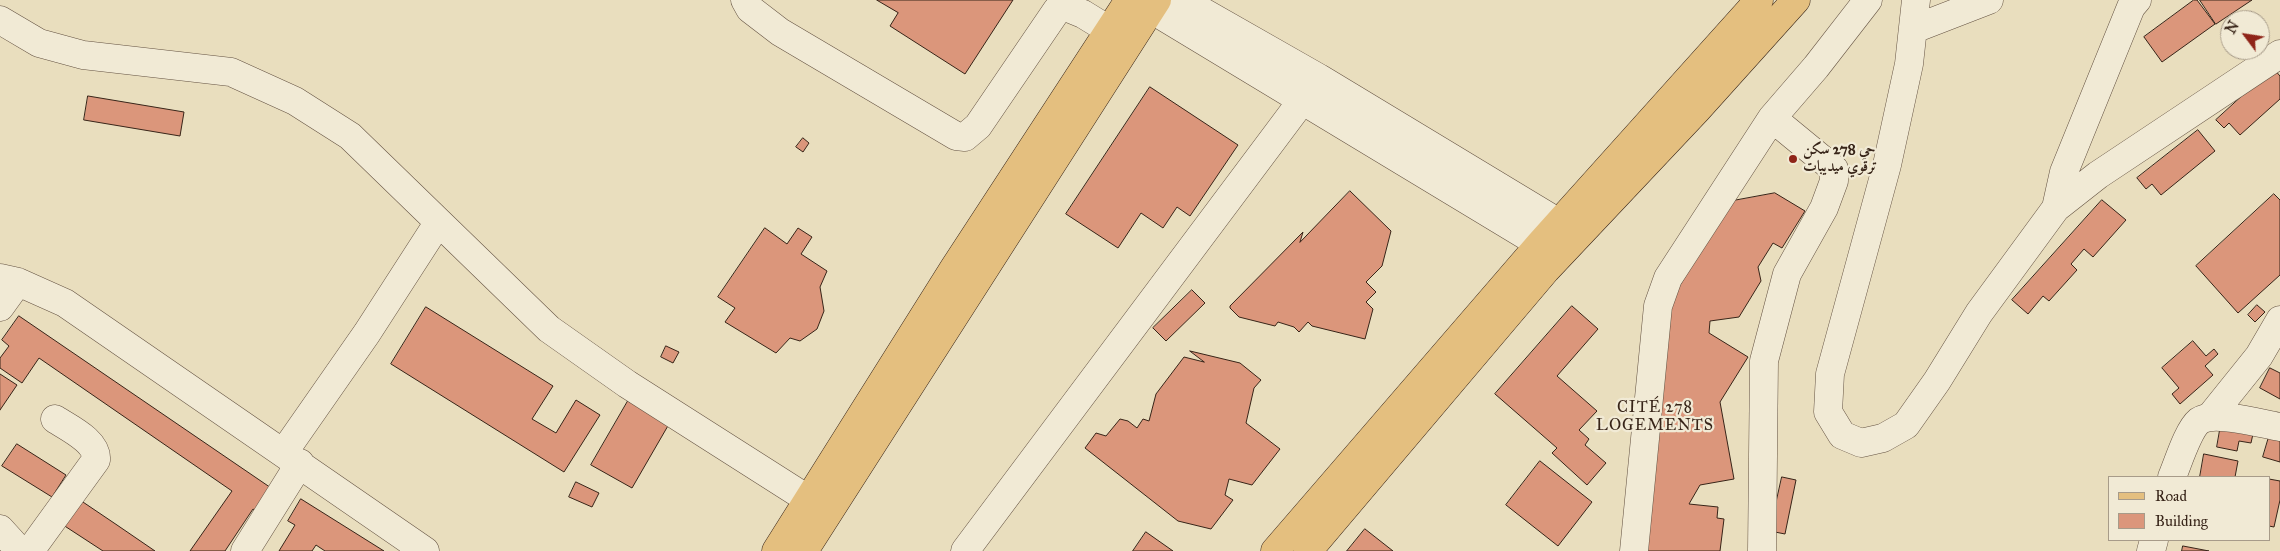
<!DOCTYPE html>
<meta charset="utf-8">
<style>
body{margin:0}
#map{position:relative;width:2280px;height:551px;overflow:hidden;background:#e9debe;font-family:"IM FELL Great Primer",serif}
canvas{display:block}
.legend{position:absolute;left:2108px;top:476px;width:162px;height:65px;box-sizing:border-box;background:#f1ead5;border:1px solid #a79b89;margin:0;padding:6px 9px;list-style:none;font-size:15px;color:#372418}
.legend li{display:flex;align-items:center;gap:10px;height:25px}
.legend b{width:25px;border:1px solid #a79b89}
.north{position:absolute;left:2220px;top:10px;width:50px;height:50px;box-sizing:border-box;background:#f1ead5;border:1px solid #a79b89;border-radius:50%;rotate:301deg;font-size:14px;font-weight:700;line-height:20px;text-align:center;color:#372418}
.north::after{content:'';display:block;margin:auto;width:18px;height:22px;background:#8f2418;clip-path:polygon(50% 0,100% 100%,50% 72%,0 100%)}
</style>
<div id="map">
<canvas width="2280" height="551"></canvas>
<ul class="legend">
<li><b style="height:6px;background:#e4bf7f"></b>Road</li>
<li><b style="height:14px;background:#db967b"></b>Building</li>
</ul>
<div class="north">N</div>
</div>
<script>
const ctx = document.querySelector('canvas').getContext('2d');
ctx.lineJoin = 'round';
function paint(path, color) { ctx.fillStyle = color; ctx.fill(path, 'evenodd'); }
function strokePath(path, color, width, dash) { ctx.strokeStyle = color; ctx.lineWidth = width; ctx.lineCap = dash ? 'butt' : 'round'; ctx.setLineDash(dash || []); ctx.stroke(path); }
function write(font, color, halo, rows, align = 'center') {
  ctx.font = font + ' "IM FELL Great Primer",Amiri,serif'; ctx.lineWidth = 4.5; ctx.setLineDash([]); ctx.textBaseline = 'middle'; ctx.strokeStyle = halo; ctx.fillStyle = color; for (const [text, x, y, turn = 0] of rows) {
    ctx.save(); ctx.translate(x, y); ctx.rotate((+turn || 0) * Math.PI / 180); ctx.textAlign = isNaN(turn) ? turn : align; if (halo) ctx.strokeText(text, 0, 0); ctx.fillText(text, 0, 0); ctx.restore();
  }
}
const building = new Path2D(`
 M 877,0 L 1013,0 L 965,74 L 890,26 L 898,13 Z
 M 2194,0 L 2197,0 L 2215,24 L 2162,62 L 2144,37 Z
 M 2200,0 L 2252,0 L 2216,24 Z
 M 2273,68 L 2280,76 L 2280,99 L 2240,135 L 2229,123 L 2224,128 L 2216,120 Z
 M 1150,87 L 1238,145 L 1190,216 L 1177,207 L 1163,228 L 1141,213 L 1118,248 L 1066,214 Z
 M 88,96 L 184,112 L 180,136 L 84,120 Z
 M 2198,130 L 2215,151 L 2161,195 L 2152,184 L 2146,189 L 2137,178 Z
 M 803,138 L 809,143 L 803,152 L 796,147 Z
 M 1350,191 L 1391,231 L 1382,266 L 1366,282 L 1376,292 L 1366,302 L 1373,309 L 1365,339 L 1312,326 L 1308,322 L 1299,332 L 1294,327 L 1278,322 L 1275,326 L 1239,317 L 1230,308 L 1230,306 L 1303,232 L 1300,242 Z
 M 1775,193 L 1805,211 L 1782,248 L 1773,243 L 1758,267 L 1761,281 L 1739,317 L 1710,321 L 1709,333 L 1748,357 L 1720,402 L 1734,479 L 1700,485 L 1689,504 L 1718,507 L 1717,518 L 1724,519 L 1720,551 L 1640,551 L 1667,306 L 1732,201 Z
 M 2274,194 L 2280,200 L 2280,275 L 2238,313 L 2196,266 Z
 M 2102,200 L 2126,220 L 2093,257 L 2084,249 L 2071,264 L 2077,270 L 2049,301 L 2043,296 L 2028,314 L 2012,300 Z
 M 765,228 L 787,244 L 798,228 L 812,237 L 801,254 L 827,271 L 820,287 L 824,311 L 817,329 L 800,341 L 790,338 L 776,353 L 725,322 L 735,308 L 718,297 Z
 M 1192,290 L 1205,303 L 1166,341 L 1153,328 Z
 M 2257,305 L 2265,312 L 2255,322 L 2248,315 Z
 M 1572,306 L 1598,329 L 1557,376 L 1597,411 L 1579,430 L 1589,439 L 1585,445 L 1606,463 L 1587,485 L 1552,453 L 1557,448 L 1495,394 Z
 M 426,307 L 553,386 L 532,419 L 556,433 L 576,400 L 600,415 L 564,472 L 391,364 Z
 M 19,316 L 277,492 L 262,515 L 253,509 L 225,551 L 190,551 L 232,491 L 39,358 L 22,383 L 0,368 L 0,358 L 9,346 L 2,340 Z
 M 2193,341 L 2206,356 L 2214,349 L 2218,354 L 2205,366 L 2213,375 L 2180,404 L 2172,394 L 2179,388 L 2162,368 Z
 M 666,346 L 679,352 L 673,363 L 661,357 Z
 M 1190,351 L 1240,363 L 1261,380 L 1254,388 L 1246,423 L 1280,449 L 1252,485 L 1229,479 L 1225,495 L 1233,500 L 1211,529 L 1178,521 L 1085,448 L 1096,433 L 1106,436 L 1120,419 L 1128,421 L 1137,428 L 1143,419 L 1149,421 L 1156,394 L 1184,357 L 1204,362 Z
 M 2270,368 L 2280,373 L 2280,399 L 2260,388 Z
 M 0,374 L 17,385 L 0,410 Z
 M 628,401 L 669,424 L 632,488 L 591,465 Z
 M 2223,413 L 2256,420 L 2251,443 L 2239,441 L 2237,451 L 2217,447 Z
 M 2271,430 L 2280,433 L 2280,462 L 2263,457 Z
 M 17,444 L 66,475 L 52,497 L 2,466 Z
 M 2204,454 L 2238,461 L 2235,477 L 2200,477 Z
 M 1540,461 L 1592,502 L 1558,546 L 1506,505 Z
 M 1782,477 L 1796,480 L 1785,534 L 1770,531 Z
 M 2269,479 L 2280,481 L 2280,500 L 2274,527 L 2269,526 Z
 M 576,482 L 599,493 L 592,507 L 569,497 Z
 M 74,496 L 117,525 L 155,551 L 103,551 L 57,521 Z
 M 301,499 L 384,551 L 325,551 L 316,545 L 312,551 L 279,551 L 295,525 L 288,521 Z
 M 1365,529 L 1393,551 L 1347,551 Z
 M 1146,532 L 1173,551 L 1133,551 Z
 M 2183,546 L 2209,551 L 2182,551 Z`);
paint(building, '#db967b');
strokePath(building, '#372418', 1);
const minor = new Path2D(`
 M 745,0 L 750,9 L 780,32 L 956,136 L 965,137 L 978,126 L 1057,10 L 1066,7 L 1083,14 L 1109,30
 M 1136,0 L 1540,244
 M 1182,0 L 1319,78 L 1559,223
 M 1916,0 L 1909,64 L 1887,165 L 1830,374 L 1828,412 L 1842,435 L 1861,443 L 1883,438 L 1906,425 L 1937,381 L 1979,313 L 2056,208 L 2098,175 L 2280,54
 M 0,20 L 39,43 L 83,55 L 231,72 L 295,101 L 350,136 L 549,329 L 627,384 L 828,512
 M 1914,29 L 1989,0
 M 2056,208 L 2064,172 L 2131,7 L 2137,0
 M 0,278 L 18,282 L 65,303 L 425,551
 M 0,307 L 18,282
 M 2210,417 L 2259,356 L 2280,320
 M 284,452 L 367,333 L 438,223
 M 2172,477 C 2178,463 2188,430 2199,421 C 2214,410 2262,424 2280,427
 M 0,529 L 20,551
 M 30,551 L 96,460 C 98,441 68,428 55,419
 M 245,551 L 300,463
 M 965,551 L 1319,78
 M 1634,551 L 1658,306 L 1668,278 L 1772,118 L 1816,67 L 1868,0
 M 1762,551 L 1764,361 L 1787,274 L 1824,208 L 1834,181 L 1834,169 L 1772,118
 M 2151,551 L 2154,540`);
const major = new Path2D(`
 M 776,551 L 954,268 L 1129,0
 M 804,551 L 1157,0
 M 1275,551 L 1540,244 L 1759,0
 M 1308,551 L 1546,270 L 1697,110 L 1796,0`);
strokePath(minor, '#645242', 29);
strokePath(major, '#372418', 29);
strokePath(minor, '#f1ead5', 28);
strokePath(major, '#e4bf7f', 28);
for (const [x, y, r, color] of [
 [1793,159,5,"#8f2418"]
]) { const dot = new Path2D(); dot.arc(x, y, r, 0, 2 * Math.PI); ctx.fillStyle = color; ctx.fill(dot); strokePath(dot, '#f1ead5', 2); }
write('bold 15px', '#372418', '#f1ead5', [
 ["حي 278 سكن",1803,150],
 ["ترقوي ميديبات",1803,167]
], 'left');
ctx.letterSpacing = '1px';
write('16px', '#372418', '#f1ead5', [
 ["CITÉ 278",1655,408],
 ["LOGEMENTS",1655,426]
]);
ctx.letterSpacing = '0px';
</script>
